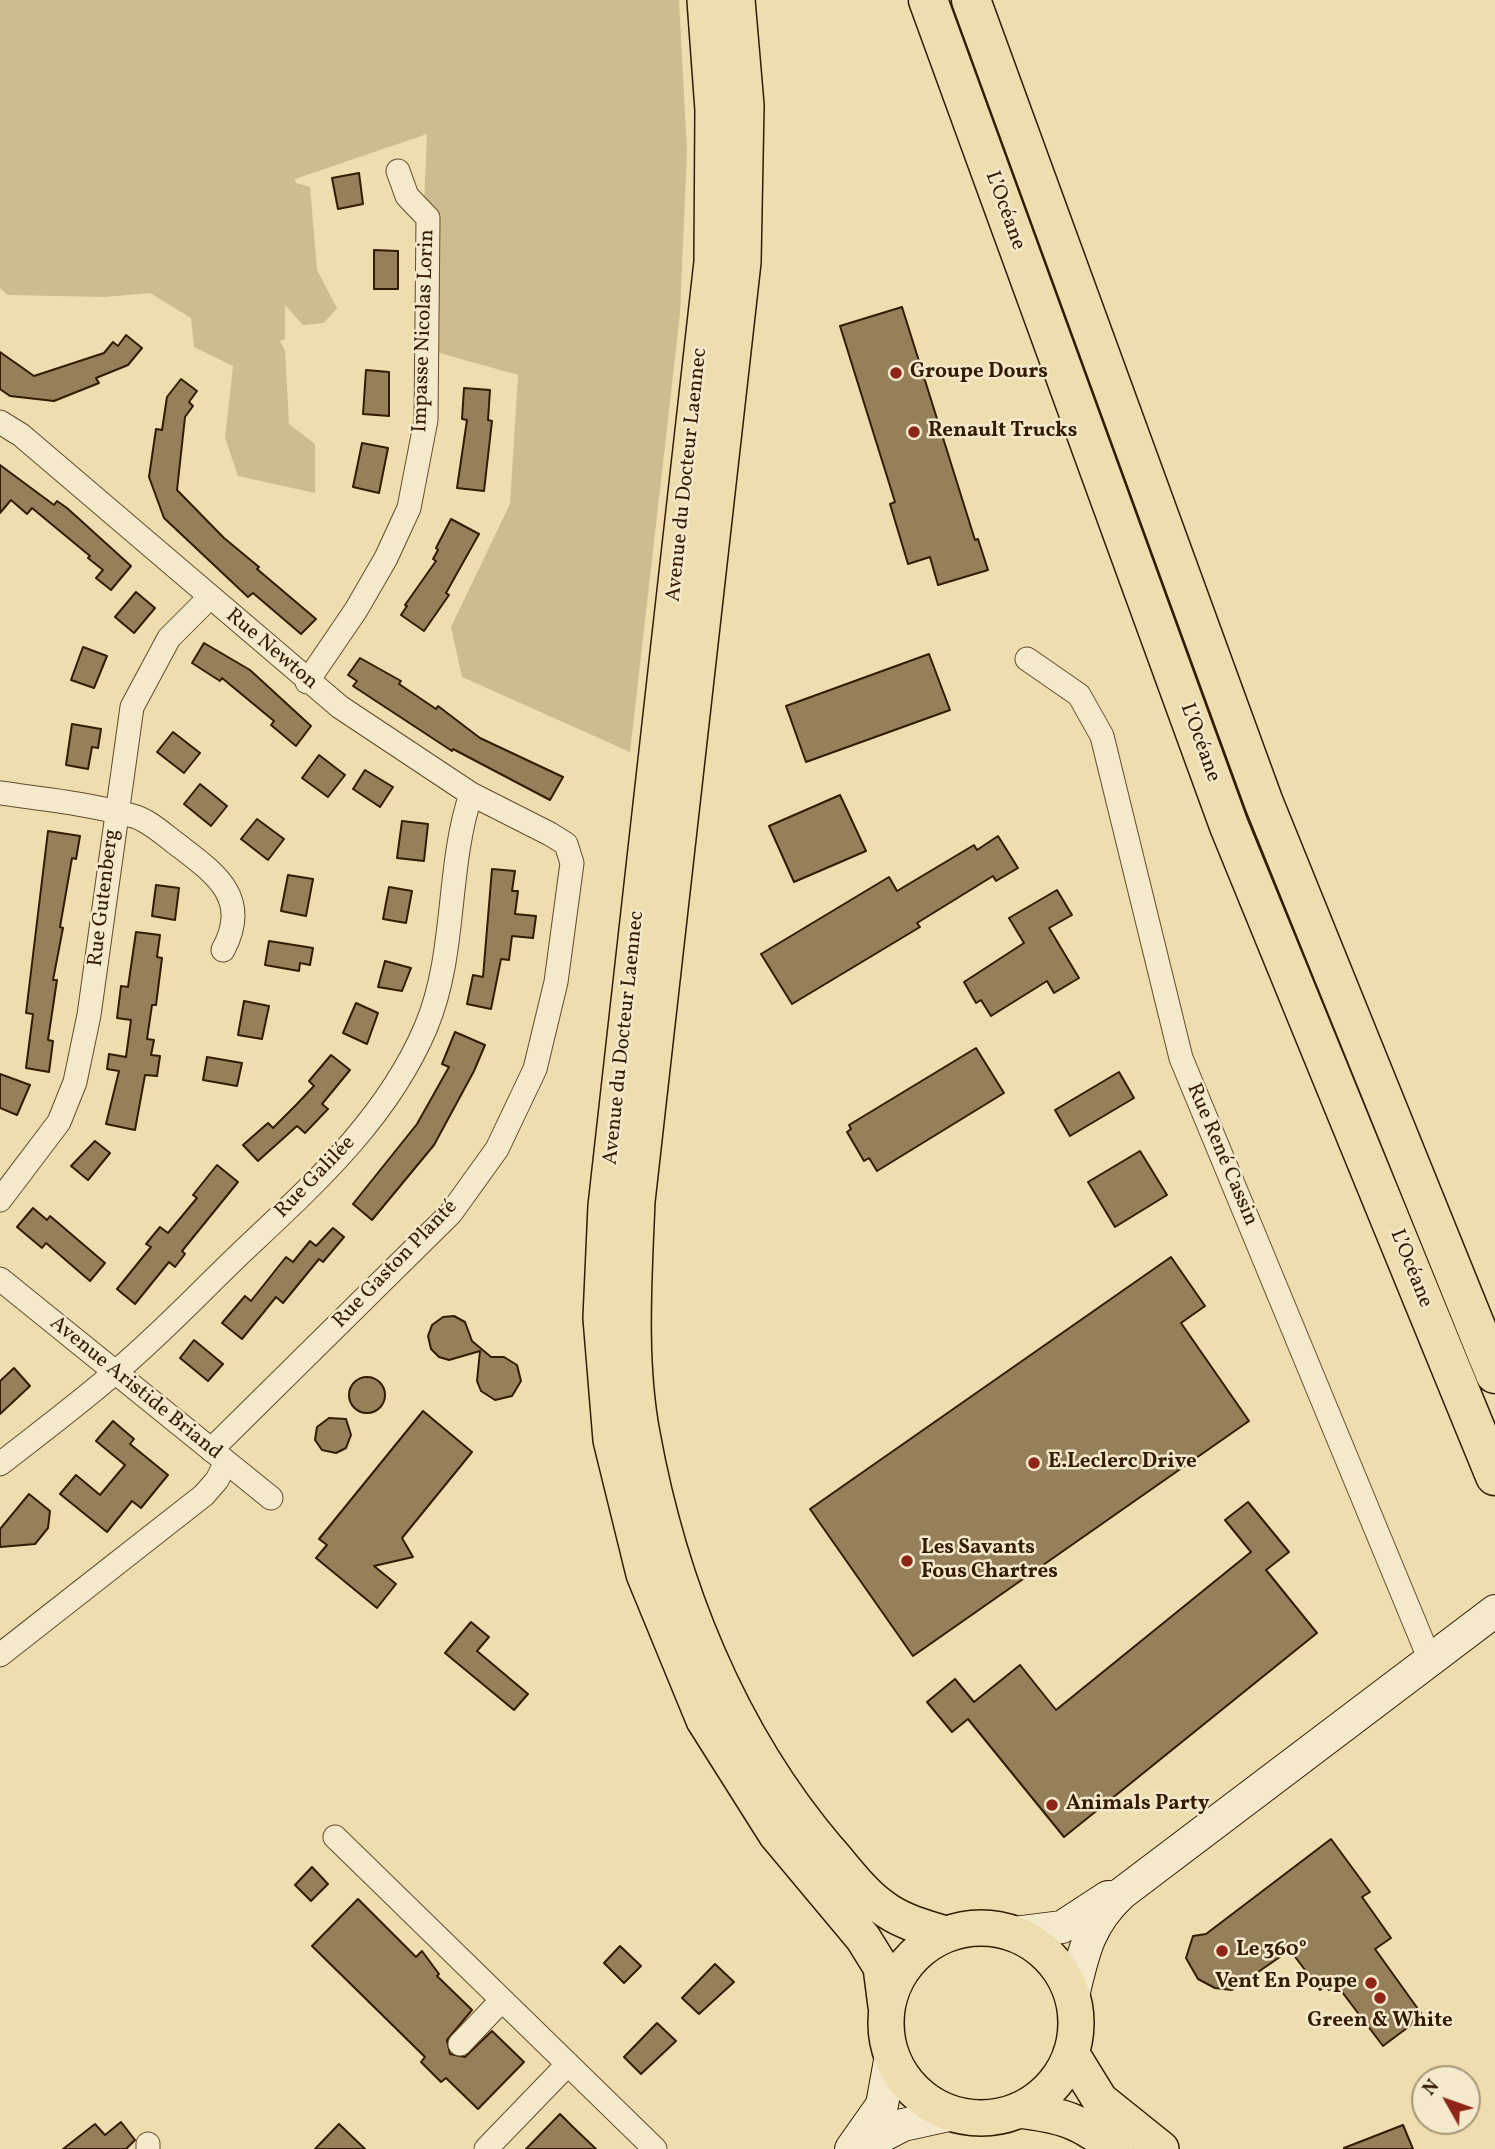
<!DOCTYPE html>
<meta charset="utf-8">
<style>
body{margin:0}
#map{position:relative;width:1495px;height:2149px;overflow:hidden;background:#eeddae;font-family:Vollkorn,serif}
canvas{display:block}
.north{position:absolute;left:1411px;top:2065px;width:70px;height:70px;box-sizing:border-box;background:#f4e9ca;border:2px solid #a79779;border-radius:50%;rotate:310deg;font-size:19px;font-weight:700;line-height:28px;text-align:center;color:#341b00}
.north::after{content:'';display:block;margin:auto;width:24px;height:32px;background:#8f2418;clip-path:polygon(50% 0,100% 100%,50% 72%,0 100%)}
</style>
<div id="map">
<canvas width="1495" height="2149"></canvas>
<div class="north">N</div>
</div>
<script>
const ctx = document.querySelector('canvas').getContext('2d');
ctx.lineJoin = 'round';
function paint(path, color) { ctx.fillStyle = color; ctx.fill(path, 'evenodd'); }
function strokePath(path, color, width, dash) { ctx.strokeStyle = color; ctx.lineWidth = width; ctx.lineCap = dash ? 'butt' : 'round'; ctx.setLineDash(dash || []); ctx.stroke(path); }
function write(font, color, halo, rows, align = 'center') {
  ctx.font = font + ' Vollkorn,serif'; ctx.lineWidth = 5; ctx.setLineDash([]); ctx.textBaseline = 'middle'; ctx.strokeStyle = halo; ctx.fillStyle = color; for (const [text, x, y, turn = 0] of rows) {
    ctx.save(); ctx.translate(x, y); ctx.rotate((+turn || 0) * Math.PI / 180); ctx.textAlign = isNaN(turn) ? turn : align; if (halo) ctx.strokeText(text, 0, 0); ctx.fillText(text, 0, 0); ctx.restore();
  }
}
paint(new Path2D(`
 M 0,0 L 679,0 L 687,151 L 680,314 L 630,752 L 462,677 L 451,627 L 510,504 L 518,375 L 418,347 L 427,134 L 295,179 L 296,183 L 310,187 L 317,270 L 337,308 L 324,323 L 303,325 L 285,305 L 285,339 L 280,341 L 285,351 L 289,424 L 315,444 L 315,493 L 238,476 L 225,438 L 233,366 L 194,347 L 191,318 L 150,293 L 105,297 L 8,295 L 0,288 Z`), '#cebc90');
const building = new Path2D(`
 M 359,173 L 363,204 L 338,209 L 332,178 Z
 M 374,250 L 398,251 L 398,289 L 374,289 Z
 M 902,307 L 975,540 L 978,539 L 988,570 L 938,585 L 930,557 L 908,564 L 890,504 L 895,502 L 840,326 Z
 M 126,335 L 142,348 L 128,365 L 96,378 L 99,383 L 54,401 L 10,396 L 0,389 L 0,352 L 34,376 L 104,353 L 113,342 L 118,346 Z
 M 366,370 L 389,372 L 389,416 L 363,414 Z
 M 181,379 L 197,391 L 189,402 L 193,406 L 185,417 L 177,490 L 224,538 L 259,567 L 257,569 L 316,619 L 301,634 L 253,593 L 248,597 L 164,518 L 149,477 L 156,429 L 162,430 L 167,397 Z
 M 464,388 L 490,390 L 488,420 L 492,421 L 484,491 L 457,488 L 467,420 L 462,419 Z
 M 362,443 L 388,448 L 379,493 L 353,487 Z
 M 0,465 L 54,505 L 57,501 L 67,508 L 131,566 L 111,590 L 96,578 L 103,570 L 88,558 L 90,556 L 32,508 L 27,514 L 11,500 L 0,513 Z
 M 451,519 L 479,534 L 446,593 L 449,595 L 424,631 L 401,615 L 407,606 L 405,605 L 436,561 L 433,559 L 438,550 L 436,548 Z
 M 136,592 L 155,608 L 134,633 L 115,617 Z
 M 204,643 L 250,670 L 311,726 L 296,746 L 271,725 L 274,721 L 222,678 L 220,681 L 192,663 Z
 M 83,647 L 107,656 L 94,688 L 71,680 Z
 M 929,654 L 950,710 L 806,762 L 786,706 Z
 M 360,658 L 401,681 L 399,684 L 436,709 L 438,706 L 480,738 L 563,777 L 550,800 L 453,749 L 452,751 L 353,686 L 357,681 L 348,675 Z
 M 72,724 L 101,729 L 98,748 L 92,747 L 88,769 L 66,765 Z
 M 173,732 L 200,753 L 184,773 L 157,752 Z
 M 319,755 L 345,775 L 328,797 L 302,778 Z
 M 365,770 L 393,787 L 380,807 L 353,789 Z
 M 200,784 L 227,806 L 211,826 L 184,804 Z
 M 840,795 L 866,851 L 794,882 L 769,826 Z
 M 257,819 L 284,839 L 268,860 L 241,839 Z
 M 402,821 L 428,824 L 424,861 L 397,858 Z
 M 48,831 L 80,836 L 76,859 L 72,858 L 60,927 L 63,928 L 53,980 L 57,980 L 48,1040 L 53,1041 L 49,1072 L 26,1068 L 33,1014 L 26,1013 Z
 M 998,836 L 1018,868 L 996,881 L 993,876 L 917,923 L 920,927 L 792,1004 L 761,954 L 889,877 L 897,891 L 974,845 L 977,850 Z
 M 492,869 L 515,871 L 512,891 L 518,891 L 515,914 L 536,916 L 533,938 L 512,936 L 509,960 L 501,959 L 491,1009 L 467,1004 L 473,975 L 483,977 Z
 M 288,875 L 313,879 L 306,916 L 281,911 Z
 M 156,885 L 179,888 L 175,920 L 152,916 Z
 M 389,887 L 412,891 L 406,923 L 383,919 Z
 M 1057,890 L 1072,915 L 1049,928 L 1079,978 L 1054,993 L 1047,981 L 991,1016 L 981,1000 L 976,1003 L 964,982 L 1024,943 L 1009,918 Z
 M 136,932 L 160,935 L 157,957 L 162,958 L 156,1005 L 152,1005 L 147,1039 L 154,1040 L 151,1055 L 160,1056 L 157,1076 L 145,1075 L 135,1130 L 106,1124 L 119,1071 L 107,1069 L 109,1054 L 126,1057 L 131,1020 L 117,1018 L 121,986 L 128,987 Z
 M 269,941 L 313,948 L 310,965 L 300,963 L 299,971 L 265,965 Z
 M 385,961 L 411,968 L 402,991 L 378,987 Z
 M 244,1001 L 269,1006 L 262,1039 L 238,1035 Z
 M 356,1003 L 378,1013 L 367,1044 L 343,1033 Z
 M 455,1032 L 485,1045 L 474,1071 L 434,1145 L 372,1220 L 353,1204 L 417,1124 L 449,1067 L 442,1064 Z
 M 976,1048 L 1004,1093 L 877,1171 L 869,1158 L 864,1161 L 847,1132 L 851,1129 L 849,1125 Z
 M 331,1055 L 350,1070 L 322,1104 L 328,1109 L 305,1133 L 297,1126 L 258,1161 L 243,1145 L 268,1123 L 273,1128 L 296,1105 L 314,1086 L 309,1081 Z
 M 207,1057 L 242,1063 L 237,1086 L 203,1080 Z
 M 1119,1072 L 1134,1098 L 1070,1136 L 1055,1110 Z
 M 0,1074 L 30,1085 L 17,1115 L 0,1108 Z
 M 95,1141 L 110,1153 L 88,1180 L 71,1166 Z
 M 1140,1151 L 1167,1195 L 1115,1227 L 1088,1182 Z
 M 217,1165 L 238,1182 L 182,1251 L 185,1254 L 175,1267 L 169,1262 L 135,1304 L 117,1289 L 151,1247 L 146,1244 L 160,1227 L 168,1233 L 197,1198 L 193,1195 Z
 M 33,1208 L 47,1220 L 50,1216 L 105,1263 L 90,1281 L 46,1243 L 42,1248 L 17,1227 Z
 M 333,1228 L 344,1237 L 323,1262 L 319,1259 L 283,1303 L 276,1297 L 242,1339 L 222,1323 L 245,1296 L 251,1301 L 286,1257 L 293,1262 L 310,1241 L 316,1246 Z
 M 1171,1257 L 1205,1306 L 1181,1323 L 1249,1421 L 913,1656 L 810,1509 Z
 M 454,1316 L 465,1322 L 472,1341 L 491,1357 L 504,1357 L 517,1365 L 521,1381 L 512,1396 L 495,1400 L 481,1391 L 477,1381 L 480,1351 L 449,1360 L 439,1357 L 431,1349 L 428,1336 L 432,1325 L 443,1317 Z
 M 194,1340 L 223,1364 L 208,1381 L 180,1358 Z
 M 14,1368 L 30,1386 L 0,1414 L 0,1381 Z
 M349 1395a18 18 0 1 1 36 0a18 18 0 1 1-36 0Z
 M 423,1411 L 472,1452 L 402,1538 L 413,1557 L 374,1566 L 396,1584 L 377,1608 L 316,1558 L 327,1545 L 319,1539 Z
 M 329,1418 L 346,1419 L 351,1435 L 346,1448 L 336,1453 L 322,1450 L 315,1440 L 317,1427 Z
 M 113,1421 L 134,1439 L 130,1444 L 168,1475 L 141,1508 L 132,1501 L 107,1532 L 60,1494 L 76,1475 L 100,1495 L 125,1465 L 96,1441 Z
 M 29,1494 L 50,1511 L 48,1528 L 35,1544 L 0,1547 L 0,1529 Z
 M 1248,1502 L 1289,1552 L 1266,1570 L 1317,1633 L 1064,1837 L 968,1719 L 952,1732 L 927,1702 L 955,1679 L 974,1702 L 1020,1665 L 1056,1710 L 1251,1552 L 1225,1520 Z
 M 471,1622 L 489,1637 L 477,1651 L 528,1694 L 514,1710 L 445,1653 Z
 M 1331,1839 L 1370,1892 L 1362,1897 L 1391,1938 L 1375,1949 L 1423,2016 L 1383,2046 L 1336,1984 L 1329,1990 L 1326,1986 L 1320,1990 L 1290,1950 L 1232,1990 L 1215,1988 L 1198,1979 L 1186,1958 L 1193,1936 L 1206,1934 Z
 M 312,1867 L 328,1884 L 311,1901 L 295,1885 Z
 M 358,1899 L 416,1957 L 422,1951 L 439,1974 L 437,1976 L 472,2010 L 447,2040 L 450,2054 L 465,2057 L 492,2031 L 524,2062 L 478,2109 L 446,2078 L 441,2082 L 421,2062 L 425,2057 L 312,1946 Z
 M 620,1946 L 641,1966 L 624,1983 L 604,1963 Z
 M 715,1964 L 734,1982 L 699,2014 L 682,1998 Z
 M 657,2023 L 676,2041 L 641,2074 L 624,2057 Z
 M 560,2114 L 573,2127 L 596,2149 L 526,2149 Z
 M 121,2122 L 135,2140 L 126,2149 L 63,2149 L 95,2124 L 105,2135 Z
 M 339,2124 L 365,2149 L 315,2149 Z
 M 1403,2125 L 1413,2149 L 1344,2149 L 1344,2148 Z`);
paint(building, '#95805a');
strokePath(building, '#341b00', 2);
const street = new Path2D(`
 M 0,422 L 21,435 L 340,707 L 471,794 L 550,834 L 566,844 L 572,863 L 556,982 L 535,1069 L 497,1149 L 451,1213 L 211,1450
 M 1027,659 L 1079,695 L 1102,736 L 1181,1058 L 1430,1660
 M 307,682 L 356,610 L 386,558 L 409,508 L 426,420 L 428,218 L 407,196 L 398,171
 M 0,793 C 44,799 90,804 133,816 C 148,820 162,833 174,842 C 213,872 252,896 223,950
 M 0,1200 L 59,1122 L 75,1082 L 89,1015 L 132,707 L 169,638 L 209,598
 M 0,1279 L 271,1498
 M 0,1464 C 37,1435 76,1406 112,1375 C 158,1337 200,1292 243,1251 C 314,1184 387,1119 426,1027 C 457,953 446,869 471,794
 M 0,1655 L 204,1495 L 217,1480 L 226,1462
 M 335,1837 L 655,2149
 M 460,2044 L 502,2000
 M 148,2149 L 148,2144
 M 486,2149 L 568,2064`);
const secondary = new Path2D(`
 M 1014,1933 L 1062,1927 L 1108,1897
 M 1073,1996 C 1083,1954 1088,1925 1121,1894 L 1495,1611
 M 851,2149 L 882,2105 L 891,2055
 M 857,2149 L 903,2125 L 953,2114`);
const primary = new Path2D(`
 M 705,0 L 713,110 L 712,262 L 606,1206 L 601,1318 L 611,1440 L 644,1574 L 704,1720 L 776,1834 L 863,1938 L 881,1967 L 886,2006
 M 737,0 L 746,105 L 743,262 L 637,1201 C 634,1276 628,1360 642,1434 C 669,1583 728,1733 828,1850 C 845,1869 861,1892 882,1907 C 900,1921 923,1927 945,1934
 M886 2023a95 95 0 1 1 190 0a95 95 0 1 1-190 0Z
 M 1071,2053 L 1100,2100 L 1161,2149
 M 1019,2110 C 1061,2115 1082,2121 1115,2149`);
const highway = new Path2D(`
 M 928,0 L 1229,826 L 1495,1476
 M 971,0 L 1264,803 L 1495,1374`);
strokePath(street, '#624c2c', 25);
strokePath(secondary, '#341b00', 34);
strokePath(primary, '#341b00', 38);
strokePath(highway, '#341b00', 41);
strokePath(street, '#f4e9ca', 23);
strokePath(secondary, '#f4e9ca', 32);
strokePath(primary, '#eeddae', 35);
strokePath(highway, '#eeddae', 38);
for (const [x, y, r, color] of [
 [896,373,7,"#8f2418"],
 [914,432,7,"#8f2418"],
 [1034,1463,7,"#8f2418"],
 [907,1561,7,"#8f2418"],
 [1052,1805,7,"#8f2418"],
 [1222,1951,7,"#8f2418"],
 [1371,1983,7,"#8f2418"],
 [1380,1998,7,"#8f2418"]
]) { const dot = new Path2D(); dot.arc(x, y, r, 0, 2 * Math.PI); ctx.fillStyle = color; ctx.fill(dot); strokePath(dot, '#f4e9ca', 2.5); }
write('21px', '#341b00', '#f4e9ca', [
 ["L’Océane",1004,211,70],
 ["Impasse Nicolas Lorin",425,331,-88],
 ["Avenue du Docteur Laennec",688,475,-84],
 ["Rue Newton",271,650,40],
 ["L’Océane",1199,743,70],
 ["Rue Gutenberg",105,898,-83],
 ["Avenue du Docteur Laennec",625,1038,-84],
 ["Rue René Cassin",1221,1155,67],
 ["Rue Galilée",316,1178,-46],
 ["Rue Gaston Planté",396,1265,-46],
 ["L’Océane",1410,1269,68],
 ["Avenue Aristide Briand",135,1389,39]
]);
write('bold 21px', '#341b00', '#f4e9ca', [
 ["Groupe Dours",910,373],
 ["Renault Trucks",928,432],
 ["E.Leclerc Drive",1048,1463],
 ["Les Savants",921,1549],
 ["Fous Chartres",921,1573],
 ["Animals Party",1066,1805],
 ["Le 360°",1236,1951],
 ["Vent En Poupe",1357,1983,"right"],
 ["Green & White",1380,2022,"center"]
], 'left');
</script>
